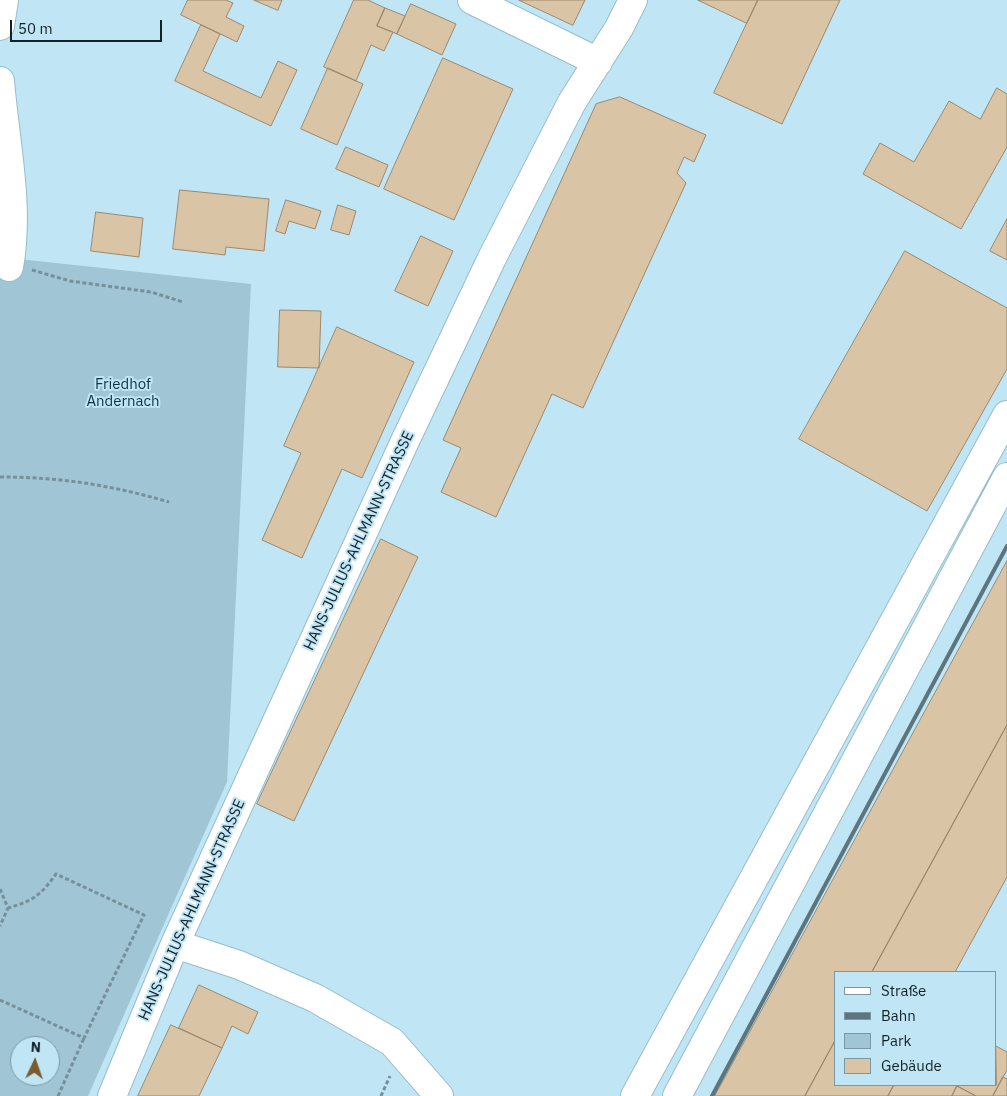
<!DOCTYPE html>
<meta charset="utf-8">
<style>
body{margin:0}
#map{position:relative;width:1007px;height:1096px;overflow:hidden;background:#c0e6f5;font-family:"IBM Plex Sans",sans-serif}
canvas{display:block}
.legend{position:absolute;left:834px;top:971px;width:162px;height:115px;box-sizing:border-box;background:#c0e6f5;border:1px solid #7b97a3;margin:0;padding:6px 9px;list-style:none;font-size:15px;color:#132127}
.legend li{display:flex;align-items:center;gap:10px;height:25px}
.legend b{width:25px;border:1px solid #7b97a3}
.north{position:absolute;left:10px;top:1036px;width:50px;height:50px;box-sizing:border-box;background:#c0e6f5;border:1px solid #7b97a3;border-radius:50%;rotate:3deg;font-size:14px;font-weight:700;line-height:20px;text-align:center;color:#132127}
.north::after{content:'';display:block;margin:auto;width:18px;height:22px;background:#7a5c30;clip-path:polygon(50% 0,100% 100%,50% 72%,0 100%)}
.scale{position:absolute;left:10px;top:20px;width:152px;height:22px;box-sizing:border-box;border:2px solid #132127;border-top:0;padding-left:6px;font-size:15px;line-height:18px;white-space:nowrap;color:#132127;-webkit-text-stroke:4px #c0e6f5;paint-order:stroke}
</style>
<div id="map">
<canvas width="1007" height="1096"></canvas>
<ul class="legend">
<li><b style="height:6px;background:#fff"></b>Straße</li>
<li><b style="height:6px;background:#5c757e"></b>Bahn</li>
<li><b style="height:14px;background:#a0c5d4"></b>Park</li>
<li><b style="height:14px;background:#d9c4a6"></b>Gebäude</li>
</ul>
<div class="north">N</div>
<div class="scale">50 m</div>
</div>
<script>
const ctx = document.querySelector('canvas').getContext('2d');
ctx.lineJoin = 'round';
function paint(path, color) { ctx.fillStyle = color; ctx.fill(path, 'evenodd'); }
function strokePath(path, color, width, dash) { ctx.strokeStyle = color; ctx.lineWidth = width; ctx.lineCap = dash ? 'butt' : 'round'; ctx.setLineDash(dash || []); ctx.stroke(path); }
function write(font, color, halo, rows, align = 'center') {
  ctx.font = font + ' "IBM Plex Sans",sans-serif'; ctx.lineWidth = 4; ctx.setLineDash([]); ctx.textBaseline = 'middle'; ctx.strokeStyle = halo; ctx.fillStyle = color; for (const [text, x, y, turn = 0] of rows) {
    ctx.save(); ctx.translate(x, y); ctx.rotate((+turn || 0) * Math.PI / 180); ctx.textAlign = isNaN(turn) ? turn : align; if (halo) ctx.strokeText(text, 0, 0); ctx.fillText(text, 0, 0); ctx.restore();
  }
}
paint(new Path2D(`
 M 0,257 L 251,284 L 227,782 L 88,1096 L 0,1096 ZM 20,1046 L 50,1046 L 50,1076 L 20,1076 Z`), '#a0c5d4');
const building = new Path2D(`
 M 188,0 L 226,0 L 233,3 L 226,17 L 244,26 L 237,42 L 181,15 Z
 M 254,0 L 282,0 L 278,10 Z
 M 354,0 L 368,0 L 385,8 L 377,26 L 393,32 L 384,51 L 371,45 L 356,81 L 324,67 Z
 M 519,0 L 585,0 L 573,25 Z
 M 698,0 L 758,0 L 747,23 Z
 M 758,0 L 840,0 L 782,124 L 714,93 Z
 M 411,4 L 456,24 L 442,55 L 397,34 Z
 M 385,8 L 405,16 L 397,34 L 377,26 Z
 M 201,25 L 220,34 L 203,71 L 261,98 L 278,61 L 297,70 L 271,126 L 175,81 Z
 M 443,58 L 513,89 L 454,220 L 384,189 Z
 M 328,68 L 363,84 L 337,145 L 301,129 Z
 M 997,88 L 1007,94 L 1007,147 L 961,229 L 863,174 L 880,143 L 914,162 L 949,101 L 980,119 Z
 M 620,97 L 706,135 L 694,162 L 684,157 L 677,173 L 686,183 L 583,408 L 552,394 L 496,517 L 441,492 L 461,448 L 443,440 L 596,104 Z
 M 346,147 L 388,165 L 379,187 L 336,169 Z
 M 180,190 L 269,199 L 264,251 L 226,247 L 225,255 L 173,249 Z
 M 286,200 L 321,211 L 315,229 L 289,221 L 285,234 L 276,231 Z
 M 338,205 L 356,211 L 349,235 L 331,230 Z
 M 96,212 L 143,218 L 139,257 L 91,251 Z
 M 1007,219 L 1007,260 L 990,251 Z
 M 421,236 L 453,251 L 428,306 L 395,291 Z
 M 905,251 L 1007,308 L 1007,369 L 927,511 L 799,439 Z
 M 280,310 L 321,311 L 319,368 L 278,367 Z
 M 337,327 L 414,362 L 362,478 L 342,469 L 302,558 L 262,540 L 301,453 L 284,446 Z
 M 381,539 L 418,557 L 294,821 L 257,804 Z
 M 1007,561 L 1007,725 L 872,972 L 836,972 L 836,1039 L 805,1096 L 715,1096 Z
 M 1007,725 L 1007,877 L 955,972 L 872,972 Z
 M 199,985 L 258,1012 L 248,1034 L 232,1026 L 222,1048 L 179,1028 Z
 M 171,1025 L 222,1048 L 199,1096 L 138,1096 Z
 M 836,1039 L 836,1085 L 894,1085 L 888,1096 L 805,1096 Z
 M 996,1046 L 1007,1052 L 1007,1070 L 993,1096 L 976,1096 L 955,1085 L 996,1085 Z
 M 1003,1077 L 1007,1079 L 1007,1096 L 993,1096 Z
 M 894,1085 L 955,1085 L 957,1086 L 952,1096 L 888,1096 Z
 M 957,1086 L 976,1096 L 952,1096 Z`);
paint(building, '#d9c4a6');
strokePath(building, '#9c886d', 1);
const minor = new Path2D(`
 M 472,0 L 598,62
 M 0,26 L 4,0
 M 0,81 C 5,142 20,206 9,267
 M 175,944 L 239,965 L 315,998 L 392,1042 L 439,1096
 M 112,1096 L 175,944 L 405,441 L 492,258 L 572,102 L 619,28 L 633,0
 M 635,1096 L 1007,415
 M 677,1096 L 1007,477`);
strokePath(minor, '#97bccb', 30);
strokePath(new Path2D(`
 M 32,270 L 70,281 L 151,292 L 183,302
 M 0,477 C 60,477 111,485 169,502
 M 0,889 L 8,908 L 0,926
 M 0,1000 L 84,1038 L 144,915 L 56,874 C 41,895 33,901 8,908
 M 58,1096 L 84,1038
 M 381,1096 L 390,1076`), '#75909b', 3, [4, 2.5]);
strokePath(minor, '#fff', 28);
strokePath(new Path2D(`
 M 712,1096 L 1007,546`), '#5c757e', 4);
write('15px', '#103440', '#c0e6f5', [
 ["Friedhof",123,385],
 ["Andernach",123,402]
]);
write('15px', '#132127', '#c0e6f5', [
 ["HANS-JULIUS-AHLMANN-STRASSE",359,541,-65],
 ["HANS-JULIUS-AHLMANN-STRASSE",192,910,-66]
]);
</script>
